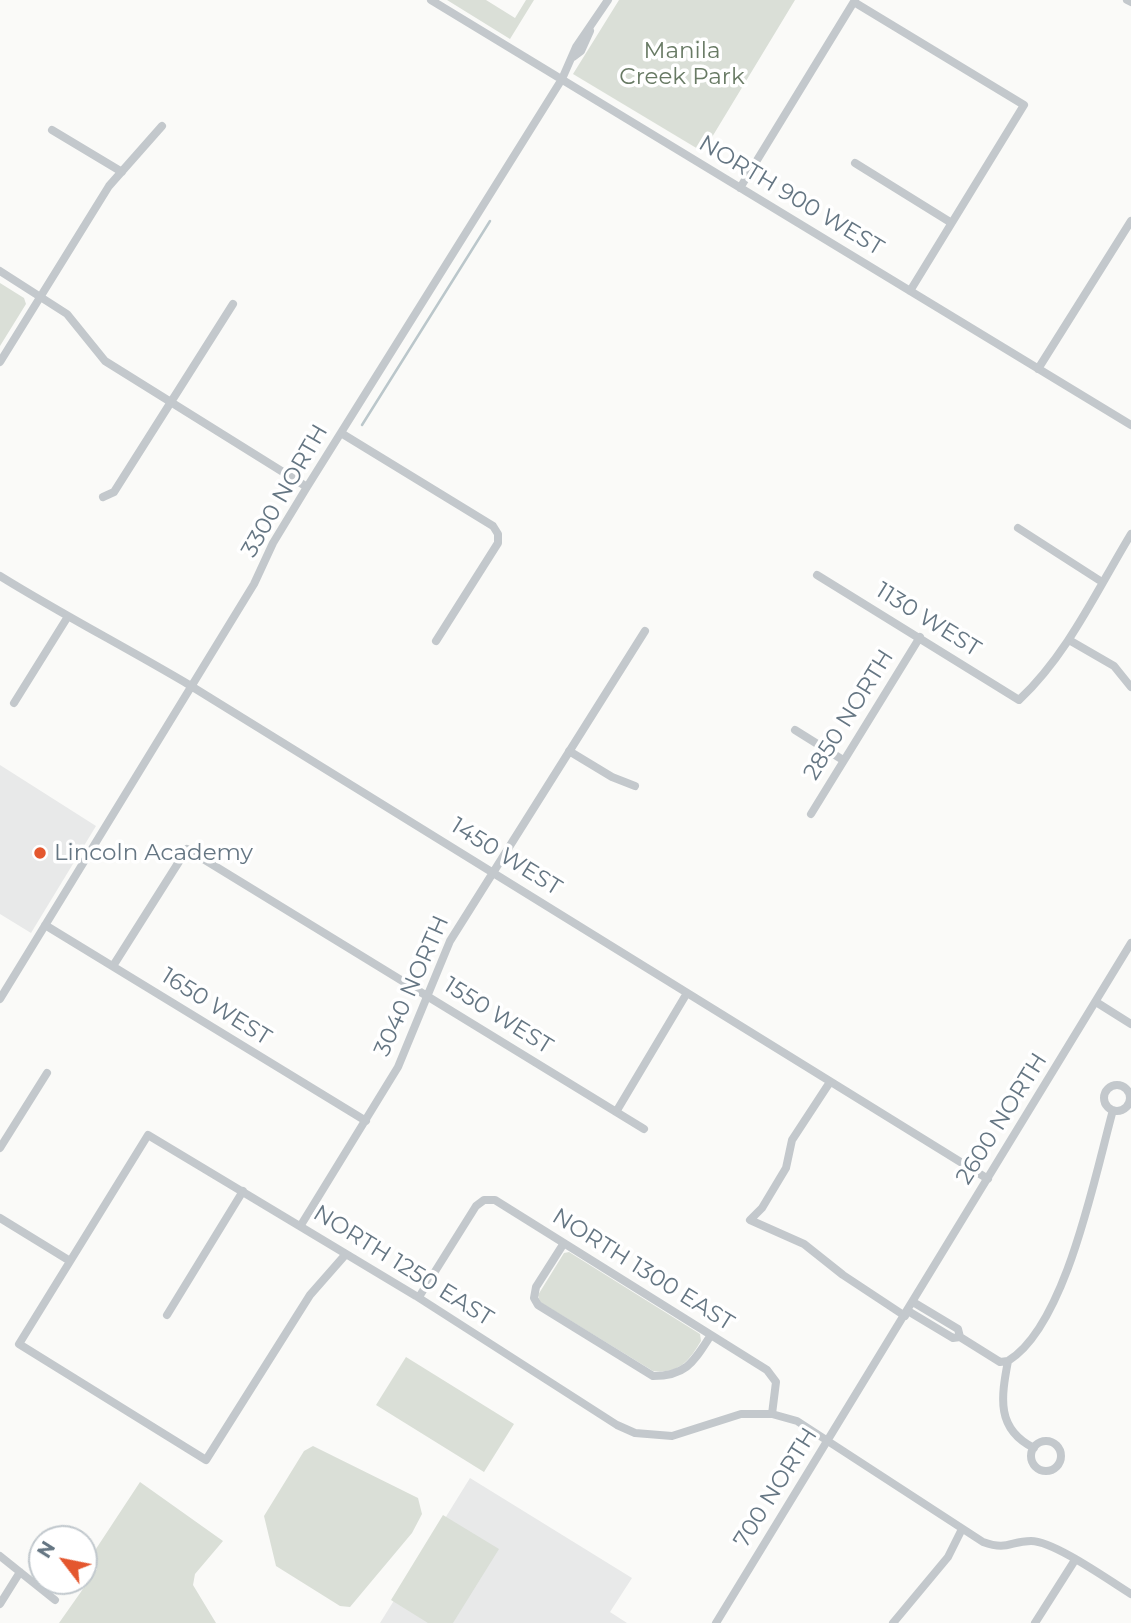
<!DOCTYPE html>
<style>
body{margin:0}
#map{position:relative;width:1131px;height:1623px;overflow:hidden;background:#fafaf8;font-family:Montserrat,sans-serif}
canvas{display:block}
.north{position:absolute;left:28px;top:1525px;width:70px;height:70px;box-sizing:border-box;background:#fff;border:2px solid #c1c8cd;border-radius:50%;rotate:302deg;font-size:19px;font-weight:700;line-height:28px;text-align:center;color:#657683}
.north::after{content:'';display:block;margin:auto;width:24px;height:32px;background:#e4572e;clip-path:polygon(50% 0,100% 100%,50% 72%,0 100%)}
</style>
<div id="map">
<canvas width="1131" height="1623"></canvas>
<div class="north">N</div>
</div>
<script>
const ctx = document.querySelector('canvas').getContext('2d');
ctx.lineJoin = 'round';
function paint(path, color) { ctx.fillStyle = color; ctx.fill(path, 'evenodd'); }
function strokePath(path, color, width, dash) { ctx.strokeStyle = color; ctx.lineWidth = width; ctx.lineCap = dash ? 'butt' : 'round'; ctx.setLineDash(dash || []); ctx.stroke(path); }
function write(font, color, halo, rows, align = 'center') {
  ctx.font = font + ' Montserrat,sans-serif'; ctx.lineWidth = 7; ctx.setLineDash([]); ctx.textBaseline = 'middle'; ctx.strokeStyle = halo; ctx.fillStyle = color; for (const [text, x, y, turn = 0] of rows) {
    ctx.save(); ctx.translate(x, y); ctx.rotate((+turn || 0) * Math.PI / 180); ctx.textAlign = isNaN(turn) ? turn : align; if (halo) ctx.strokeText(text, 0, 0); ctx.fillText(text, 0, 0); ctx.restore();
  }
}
paint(new Path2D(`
 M 0,765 L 96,826 L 31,933 L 0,914 Z
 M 470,1478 L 632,1578 L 610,1612 L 627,1623 L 380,1623 Z`), '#e8e9e9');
paint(new Path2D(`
 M 447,0 L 486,0 L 515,18 L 526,0 L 534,0 L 510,39 Z
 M 619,0 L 795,0 L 703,152 L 573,74 Z
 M 0,283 L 24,298 L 26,304 L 0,346 Z
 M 569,1252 L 700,1334 L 701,1341 C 689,1361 679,1374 653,1371 L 540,1302 L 538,1295 L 564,1253 Z
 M 406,1357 L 514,1424 L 484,1472 L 376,1405 Z
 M 313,1446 L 418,1498 L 422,1514 L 412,1533 L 350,1607 L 340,1606 L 276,1566 L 264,1516 L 304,1451 Z
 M 140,1482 L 223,1541 L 195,1574 L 193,1585 L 216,1623 L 59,1623 L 97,1569 L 88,1561 Z
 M 443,1515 L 499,1549 L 453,1623 L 428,1623 L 391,1600 Z`), '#dadfd7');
strokePath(new Path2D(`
 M 362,425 L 490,221`), '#bbc7cb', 2.5);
strokePath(new Path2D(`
 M 431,0 L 1131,425
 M 1127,0 L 1131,2
 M 854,2 L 1024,105 L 910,291
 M 573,57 L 581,51 L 590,31
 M 52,130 L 122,172
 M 855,163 L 950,222
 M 740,188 L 855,0
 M 0,271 L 67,314 L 105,361 L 307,487
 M 0,362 L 109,186 L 162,126
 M 1038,369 L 1131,221
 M 341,433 L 493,526 L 498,534 L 498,543 L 436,641
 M 103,497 L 114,492 L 233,304
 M 1018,528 L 1102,582
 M 817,575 L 1019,700 C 1068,654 1097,590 1131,534
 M 0,576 C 63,615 127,648 191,686 L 988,1179
 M 1069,640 L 1114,666 L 1131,687
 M 14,703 L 67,618
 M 795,730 L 843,760
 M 569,751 L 612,777 L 635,786
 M 811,814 L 920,637
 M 45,925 L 366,1121
 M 113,966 L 187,849 L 644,1129
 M 0,999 L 254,584 L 273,543 L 307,487 L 562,79 L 576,47 L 608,0
 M 1096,1002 L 1131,1024
 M 830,1082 L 792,1140 L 786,1168 L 762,1208 L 750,1220 L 804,1244 L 843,1275 L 905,1316
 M1104 1098a13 13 0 1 1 26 0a13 13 0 1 1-26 0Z
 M 616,1112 L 687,993
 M 0,1148 L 47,1073
 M 0,1218 L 70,1261
 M 301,1225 L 398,1067 L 450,941 L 645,631
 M 564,1243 L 536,1287 L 534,1298 L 538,1305 L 653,1376 C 687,1376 694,1361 711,1335
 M 346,1254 L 310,1295 L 206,1460 L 19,1344 L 148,1135 L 416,1296 L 617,1425 L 635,1433 L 672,1436 L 741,1414 L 772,1414 L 797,1421 L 983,1542 C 1008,1551 1010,1541 1031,1541 C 1054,1541 1110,1581 1131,1594
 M 419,1297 L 476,1206 L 484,1200 L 495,1200 L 767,1370 L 776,1382 L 772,1414
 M 913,1302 L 958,1329 L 960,1337
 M 908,1311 L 953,1338 L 960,1337 L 1000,1362 L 1008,1361
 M 167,1315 L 243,1191
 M 1008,1361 C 1066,1326 1095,1175 1113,1110
 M 1008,1361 C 1001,1398 996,1429 1034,1448
 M1031 1456a15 15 0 1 1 30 0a15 15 0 1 1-30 0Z
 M 0,1556 L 55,1600
 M 0,1604 L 20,1572
 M 716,1623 L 1131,943
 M 893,1623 L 948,1557 L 962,1529
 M 1035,1623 L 1075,1560`), '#c3c8cc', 8);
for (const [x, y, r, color] of [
 [40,853,7,"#e4572e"]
]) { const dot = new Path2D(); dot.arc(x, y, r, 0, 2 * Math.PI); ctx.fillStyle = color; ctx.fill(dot); strokePath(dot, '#fff', 2.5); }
write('23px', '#687a64', '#fff', [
 ["Manila",682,51],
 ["Creek Park",682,77]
]);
write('23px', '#657683', '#fff', [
 ["NORTH 900 WEST",791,196,31],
 ["3300 NORTH",285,491,-60],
 ["1130 WEST",928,620,32],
 ["2850 NORTH",849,715,-58],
 ["1450 WEST",506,857,32],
 ["3040 NORTH",412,986,-66],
 ["1650 WEST",216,1007,32],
 ["1550 WEST",498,1016,32],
 ["2600 NORTH",1002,1119,-58],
 ["NORTH 1250 EAST",403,1266,32],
 ["NORTH 1300 EAST",643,1270,32],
 ["700 NORTH",776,1488,-58]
]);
write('23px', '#657683', '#fff', [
 ["Lincoln Academy",54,853]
], 'left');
</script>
